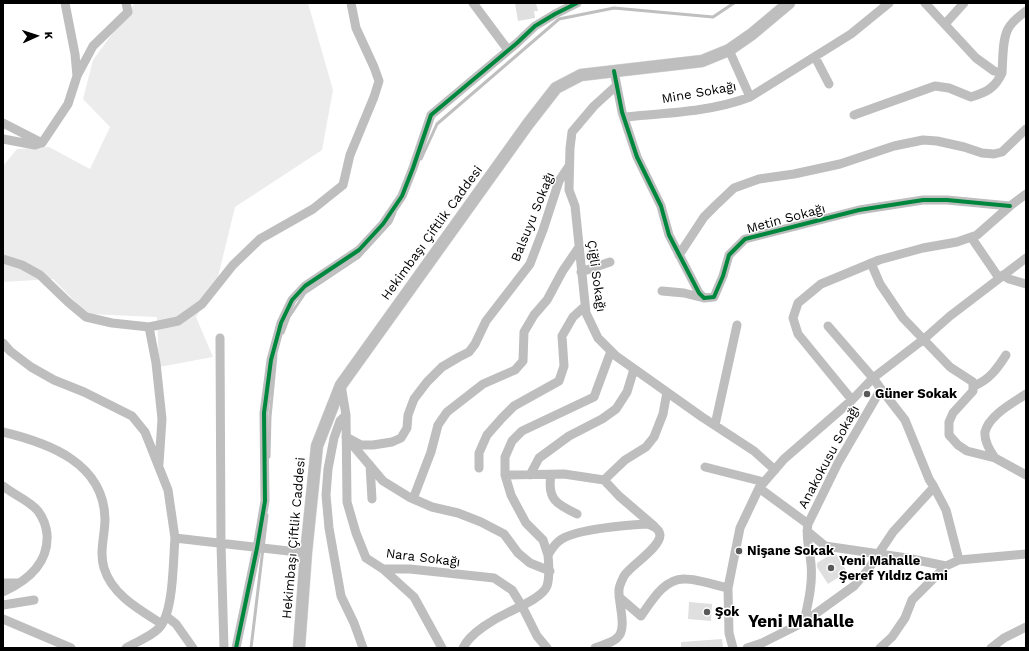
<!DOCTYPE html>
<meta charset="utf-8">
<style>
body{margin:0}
#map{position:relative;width:1029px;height:651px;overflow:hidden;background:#fff;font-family:"Work Sans",sans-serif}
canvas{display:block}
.frame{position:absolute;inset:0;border:4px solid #000;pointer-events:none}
.north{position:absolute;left:16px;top:16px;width:40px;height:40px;-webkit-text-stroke:3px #fff;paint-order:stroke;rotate:87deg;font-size:11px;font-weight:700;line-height:16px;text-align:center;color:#000}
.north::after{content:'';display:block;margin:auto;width:14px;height:18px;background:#000;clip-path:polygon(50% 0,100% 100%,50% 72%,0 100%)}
</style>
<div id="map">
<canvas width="1029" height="651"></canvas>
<div class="frame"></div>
<div class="north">K</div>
</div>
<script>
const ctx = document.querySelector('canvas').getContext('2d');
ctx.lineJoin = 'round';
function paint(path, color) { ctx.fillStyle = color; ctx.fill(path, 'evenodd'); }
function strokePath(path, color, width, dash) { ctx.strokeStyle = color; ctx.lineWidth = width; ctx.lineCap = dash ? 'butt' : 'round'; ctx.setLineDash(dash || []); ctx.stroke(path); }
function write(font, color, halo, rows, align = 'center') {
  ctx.font = font + ' "Work Sans",sans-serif'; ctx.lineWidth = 3; ctx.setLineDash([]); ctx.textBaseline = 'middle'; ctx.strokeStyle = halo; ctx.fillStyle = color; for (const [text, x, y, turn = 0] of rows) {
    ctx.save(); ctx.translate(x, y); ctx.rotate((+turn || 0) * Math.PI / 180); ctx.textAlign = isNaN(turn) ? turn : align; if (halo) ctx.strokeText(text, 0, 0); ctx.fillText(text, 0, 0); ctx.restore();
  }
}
paint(new Path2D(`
 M 135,3 L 308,3 L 333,90 L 322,150 L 235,207 L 217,281 L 196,317 L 213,357 L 159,367 L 157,317 L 87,314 L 53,279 L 3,282 L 3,166 L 17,149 L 49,147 L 90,169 L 110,127 L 83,99 L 93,60 Z`), '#ececec');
strokePath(new Path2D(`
 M 421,159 L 437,124 L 559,19 L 614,8 L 713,17 L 734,3
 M 283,333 L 289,317 L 305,293 L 359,257 L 391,222 L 395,213
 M 269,457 L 270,417 L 276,355
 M 251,648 L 267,515`), '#bfbfbf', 3);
paint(new Path2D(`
 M 515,3 L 536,3 L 538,11 L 534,11 L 535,18 L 518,21 Z
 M 833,553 L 836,554 L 847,572 L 828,584 L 817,567 L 817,563 Z
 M 689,602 L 712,604 L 711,621 L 688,619 Z
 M 722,639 L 723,648 L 681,648 L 681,642 Z`), '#dfdfdf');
const major = new Path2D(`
 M 299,648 L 306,553 L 317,446 L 341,385 L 528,124 L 556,88 L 581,75 L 702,61 L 729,50 L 752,34 L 789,3`);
strokePath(major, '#dbdbdb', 13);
strokePath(new Path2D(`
 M 473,3 L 508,50
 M 925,3 L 976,58 L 994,71 L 1002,73 C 1003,61 1002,40 1008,29 C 1012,21 1020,16 1026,11
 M 945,24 L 964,3
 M 729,50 L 750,97
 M 815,57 L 829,84
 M 614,71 L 622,112 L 637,157 L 661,206 L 669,235 L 699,293 L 704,298 L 714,297 L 723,276 L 729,255 L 745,239 L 859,210 L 923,200 L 947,200 L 1010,206
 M 77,76 L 93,46 L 128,12 L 126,3
 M 616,86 L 594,106 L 572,132 L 570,148 L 569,190 L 575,206 L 586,313 L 598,338 L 616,356 L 702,417 L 754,451 L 775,470
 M 854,115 L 935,86 L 949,88 L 971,97 C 987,92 995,88 1002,73
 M 624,117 C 665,113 711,112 750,97 L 851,34 L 889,3
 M 3,123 L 42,143
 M 3,139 L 35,145 L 41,143
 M 42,143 L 68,104 L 77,76 L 75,54 L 65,3
 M 971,237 L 999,278
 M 679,255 L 704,217 L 715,206 L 734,188 L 759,179 L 794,174 L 840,164 L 894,146 L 923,140 L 937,141 L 964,147 L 982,153 L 994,154 L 1002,152 L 1026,129
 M 3,259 L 22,265 L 40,275 L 68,302 L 86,317 L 112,323 L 149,327 L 178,321 L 202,304 L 233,265 L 260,239 L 313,209 L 343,185 L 350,155 L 374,97 L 379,81 L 374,67 L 356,28 L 351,3
 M 871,263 L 880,284 L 903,318 L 950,367 L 973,382 L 973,391 L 953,413 L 949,422 L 949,435 L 958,445 L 967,451 L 995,458 L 1026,475
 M 581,272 L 610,262
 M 1003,275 L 1009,279 L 1026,284
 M 662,291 L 684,293 L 704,298
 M 149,327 L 156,363 L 162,419 L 159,464
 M 220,338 L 221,544 L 224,648
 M 3,343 L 10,351 L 31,367 L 54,380 L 84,392 L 132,416 L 145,432 L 168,490 L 175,538 L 306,553
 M 341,385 L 346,415 L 347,502 L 356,533 L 366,558 L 383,569 L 410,569 L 494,578 L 512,590 L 522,606 L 537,636 L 547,648
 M 974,386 C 989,380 997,369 1006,355
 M 881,389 L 905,420 L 929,479 L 934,487
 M 852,400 L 798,334 L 793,318 L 798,303 L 821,284 L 879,260 L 923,248 L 957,242 L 977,235 L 1010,206 L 1026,194
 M 346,415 L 340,421 L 334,438 L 328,469 L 326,495 L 329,528 L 341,596 L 354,623 L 363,648
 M 715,425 L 737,325
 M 3,432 C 49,443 104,463 105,519 C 105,535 99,552 104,568 C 112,595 140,610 162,624
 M 346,437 L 361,445 L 373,445 L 392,442 L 401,438 L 407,428 L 408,415 L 414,399 L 427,382 L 442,367 L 459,357 L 469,352 L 475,344 L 486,321 L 530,264 L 543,230 L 559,181 L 569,166
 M 350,442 L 383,481 L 409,497 L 432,507 L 458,513 L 481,522 L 504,534 L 518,553 L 530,563 L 550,571
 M 995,458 C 990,451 984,441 985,432 C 989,415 1013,403 1026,394
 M 370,465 L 372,499
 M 705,467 L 764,482
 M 479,468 L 479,453 L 487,435 L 502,418 L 514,406 L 559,381 L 564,366 L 562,336 L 573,317 L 585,306
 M 505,475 L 564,474 L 604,480
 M 530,475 L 539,458 L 569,436 L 602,419 L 616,409 L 627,392 L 634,369
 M 551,475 C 547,499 556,504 577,514
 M 3,486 C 14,495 29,500 38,511 C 44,519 46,525 47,534 C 49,563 27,581 3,592
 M 759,488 L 808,524
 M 413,499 L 431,452 L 438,425 L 447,412 L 483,384 L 515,370 L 523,361 L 524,332 L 534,315 L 547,300 L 562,272 L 579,247
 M 654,526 L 619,496 L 604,480 L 625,460 L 646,447 L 654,437 L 663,414 L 667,392
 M 807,531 L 825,546 L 907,558 L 946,566
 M 548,555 L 543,540 L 526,523 L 511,495 L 505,475 L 505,457 L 512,441 L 522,431 L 594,397 L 611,351
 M 383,569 L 414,597 L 442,648
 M 3,583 L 18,583
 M 619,597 L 641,616 C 651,602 664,578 685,579 C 697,579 715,585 728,588
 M 3,605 L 34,600
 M 166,616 L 176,624 L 193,648
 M 3,619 L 71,648
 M 804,622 C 808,603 813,584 811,564 C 810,551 805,537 808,524 L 838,463 L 881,389 L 873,378 L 828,326
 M 126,648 C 136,642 150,637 158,629 C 174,615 173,560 175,538
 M 236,648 L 257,548 L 265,501 L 264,413 L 271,360 L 281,323 L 292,300 L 305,286 L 359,250 L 383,224 L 402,196 L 413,168 L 431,115 L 517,43 L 535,26 L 555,14 L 577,3
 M 463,648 C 470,633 494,619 509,612 C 519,607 543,597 547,586 C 550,576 549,565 548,555 C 551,550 555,544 559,541 C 573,529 628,525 647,524 C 653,526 659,528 660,535 C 660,548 630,566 624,576 C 622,580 619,586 619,590 C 618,603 628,629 617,638 C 612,643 602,645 595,648
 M 733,648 L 729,633 L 728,588 L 740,528 L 759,488 L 784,459 L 852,400 L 873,378 L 924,339 L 950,316 L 1026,258
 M 747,648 L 762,643 L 804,622 L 854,586 L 867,571 L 893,532 L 934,487 L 946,510 L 959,560 L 1026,554
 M 880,648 L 892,637 L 905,618 L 912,600 L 946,566 L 959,560
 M 991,648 L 1004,638 L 1026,627`), '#bebebe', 9);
strokePath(major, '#bebebe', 12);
strokePath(new Path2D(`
 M 614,71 L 622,112 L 637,157 L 661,206 L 669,235 L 699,293 L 704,298 L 714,297 L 723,276 L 729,255 L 745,239 L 859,210 L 923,200 L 947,200 L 1010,206
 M 236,648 L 257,548 L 265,501 L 264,413 L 271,360 L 281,323 L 292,300 L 305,286 L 359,250 L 383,224 L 402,196 L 413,168 L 431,115 L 517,43 L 535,26 L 555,14 L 577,3`), '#00873e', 4);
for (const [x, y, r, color] of [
 [867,394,4,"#595959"],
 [739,551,4,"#595959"],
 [831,568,4,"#595959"],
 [707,612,4,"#595959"]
]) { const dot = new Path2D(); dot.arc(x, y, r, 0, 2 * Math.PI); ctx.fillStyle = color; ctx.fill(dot); strokePath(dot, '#fff', 1.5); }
write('13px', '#000', '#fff', [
 ["Mine Sokağı",699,93,-10],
 ["Balsuyu Sokağı",533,217,-68],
 ["Metin Sokağı",786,219,-15],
 ["Hekimbaşı Çiftlik Caddesi",432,233,-54],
 ["Çiğli Sokağı",596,276,82],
 ["Anakokusu Sokağı",829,457,-62],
 ["Hekimbaşı Çiftlik Caddesi",294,538,-85],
 ["Nara Sokağı",423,558,7]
]);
write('bold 13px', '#000', '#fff', [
 ["Güner Sokak",875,394],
 ["Nişane Sokak",747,551],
 ["Yeni Mahalle",839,561],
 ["Şeref Yıldız Cami",839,576],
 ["Şok",715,612]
], 'left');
write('bold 17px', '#000', '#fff', [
 ["Yeni Mahalle",801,622]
]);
</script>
